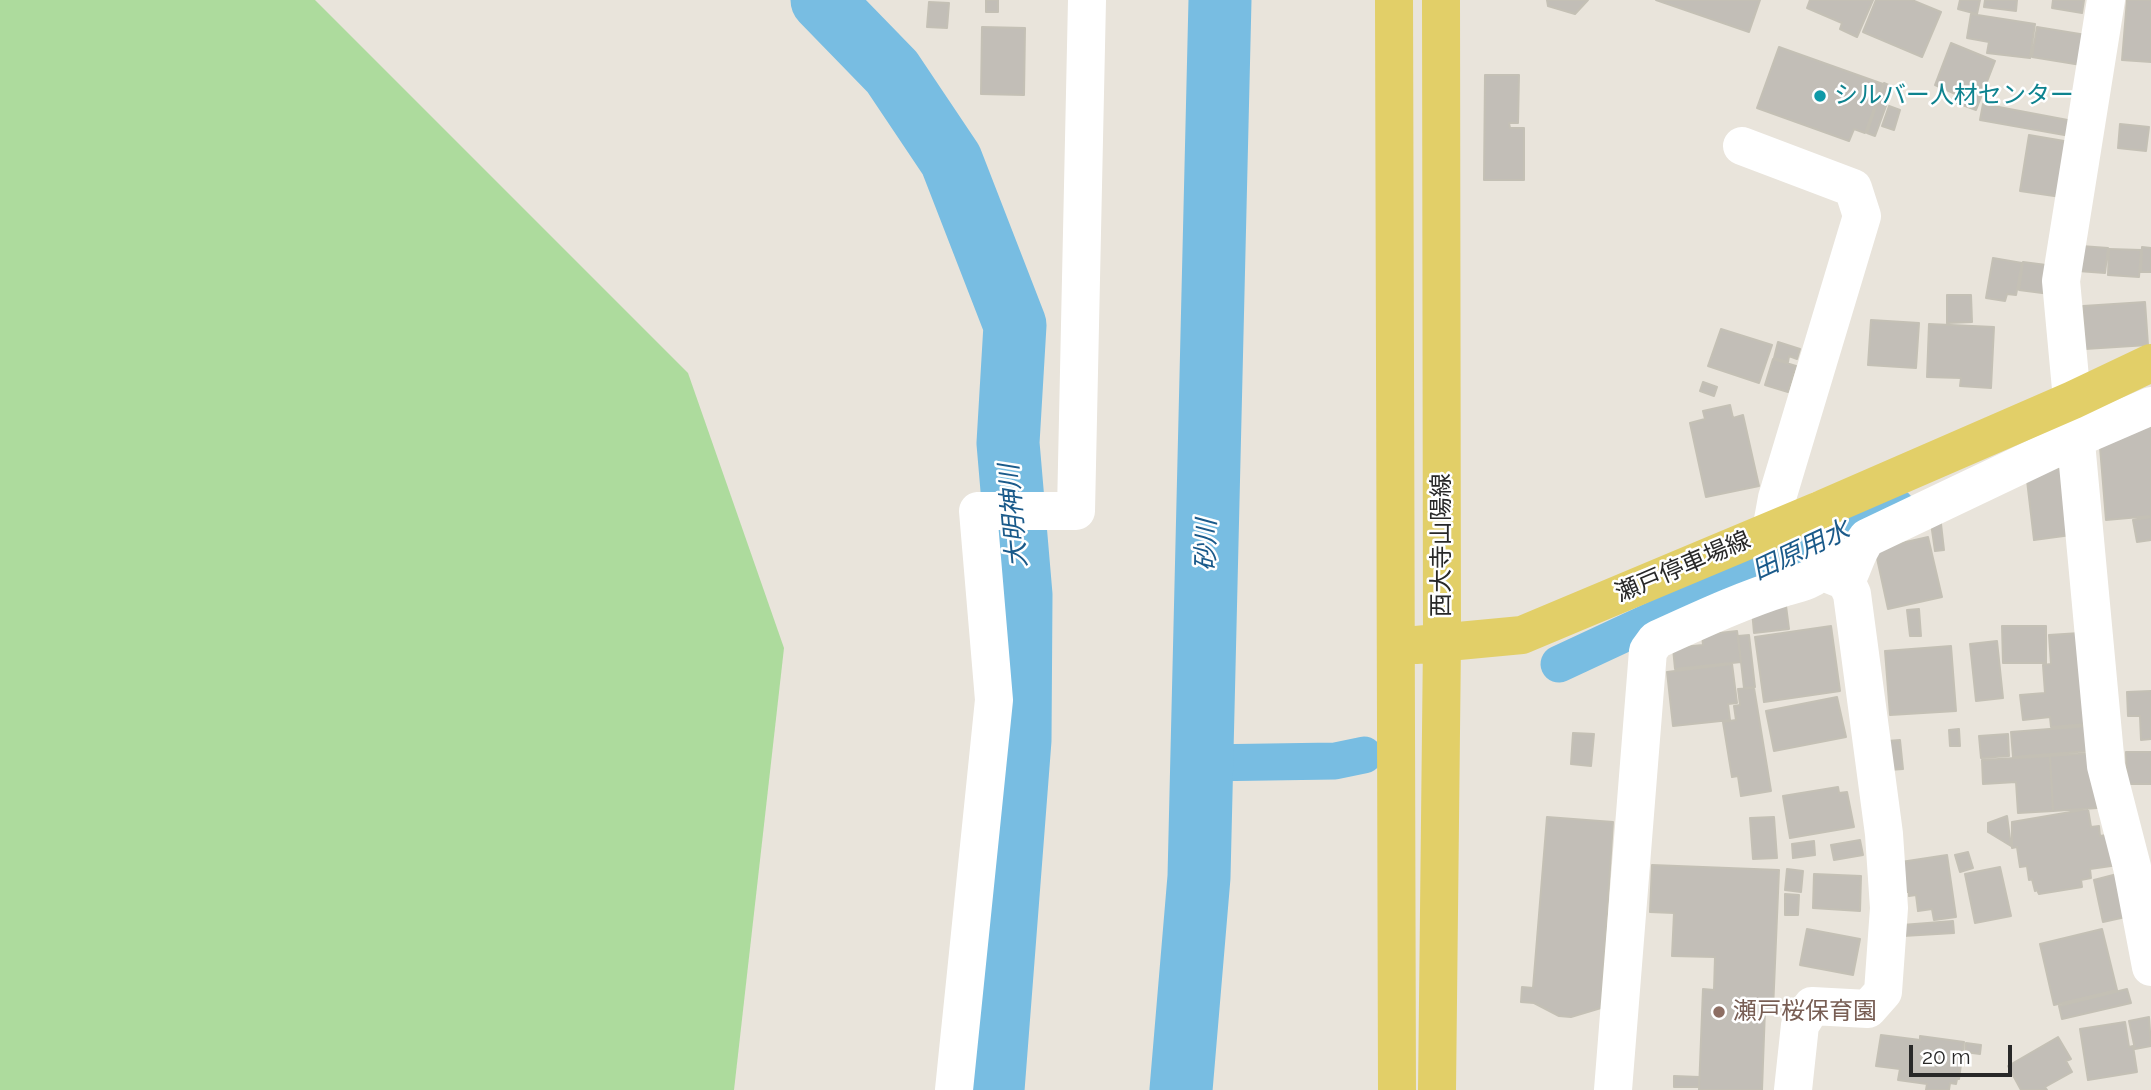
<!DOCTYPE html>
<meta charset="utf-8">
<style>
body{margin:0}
#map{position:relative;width:2151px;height:1090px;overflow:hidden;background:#e9e4db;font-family:Raleway,sans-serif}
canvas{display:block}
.scale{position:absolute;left:1909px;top:1045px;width:103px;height:32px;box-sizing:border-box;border:4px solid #282828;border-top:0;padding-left:9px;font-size:21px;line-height:24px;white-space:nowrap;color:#282828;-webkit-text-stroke:5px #fff;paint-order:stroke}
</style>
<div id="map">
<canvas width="2151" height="1090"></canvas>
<div class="scale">20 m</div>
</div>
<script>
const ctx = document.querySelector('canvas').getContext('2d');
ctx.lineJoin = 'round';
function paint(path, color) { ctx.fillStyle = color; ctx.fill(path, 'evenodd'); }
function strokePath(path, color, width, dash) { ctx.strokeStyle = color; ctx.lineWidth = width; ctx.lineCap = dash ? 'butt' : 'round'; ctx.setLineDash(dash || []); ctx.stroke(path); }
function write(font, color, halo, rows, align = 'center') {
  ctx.font = font + ' Raleway,"Noto Sans JP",sans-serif'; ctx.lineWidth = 5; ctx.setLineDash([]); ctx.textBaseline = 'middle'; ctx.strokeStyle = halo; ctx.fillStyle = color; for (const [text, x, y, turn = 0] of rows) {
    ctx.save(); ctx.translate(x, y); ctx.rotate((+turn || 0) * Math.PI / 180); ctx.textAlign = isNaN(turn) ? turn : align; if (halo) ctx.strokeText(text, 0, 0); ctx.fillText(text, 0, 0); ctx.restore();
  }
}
paint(new Path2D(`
 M 0,0 L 315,0 L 688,373 L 784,648 L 734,1090 L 0,1090 Z`), '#addb9d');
strokePath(new Path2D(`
 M 1559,664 L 1896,507
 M 1202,763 L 1335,761 L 1364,755`), '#78bde2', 37);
strokePath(new Path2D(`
 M 822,0 L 892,72 L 951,160 L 1015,325 L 1008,443 L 1021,595 L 1020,740 L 993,1090
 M 1181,1090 L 1199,877 L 1220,0`), '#78bde2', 63);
const building = new Path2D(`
 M 986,0 L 998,0 L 998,12 L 986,12 Z
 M 1547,0 L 1588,0 L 1575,14 L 1548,6 Z
 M 1656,0 L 1760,0 L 1749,32 Z
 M 1810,0 L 1873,0 L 1857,37 L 1840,29 L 1842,23 L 1807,8 Z
 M 1876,0 L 1912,0 L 1941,12 L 1922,57 L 1863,32 Z
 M 1960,0 L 1980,0 L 1977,14 L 1958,9 Z
 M 1985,0 L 2017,0 L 2016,11 L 1984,7 Z
 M 2053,0 L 2084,0 L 2082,13 L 2052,8 Z
 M 2127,0 L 2151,0 L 2151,62 L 2122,60 Z
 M 929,2 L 949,3 L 947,28 L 927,27 Z
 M 1971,14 L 2035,24 L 2030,58 L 1987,53 L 1989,42 L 1967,38 Z
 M 982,27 L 1025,28 L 1024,95 L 981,94 Z
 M 2037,27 L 2086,35 L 2081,65 L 2032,57 Z
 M 1951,43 L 1995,61 L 1976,110 L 1957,103 L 1960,96 L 1935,85 Z
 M 1779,47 L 1883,84 L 1865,133 L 1854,129 L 1849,141 L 1757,108 Z
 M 1485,75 L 1519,75 L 1518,123 L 1509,123 L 1510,128 L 1524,128 L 1524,180 L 1484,180 Z
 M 1884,83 L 1893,87 L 1875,136 L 1867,133 Z
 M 1983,104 L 2073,121 L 2070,136 L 1980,120 Z
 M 1889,106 L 1900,110 L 1894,130 L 1882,126 Z
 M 2120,124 L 2149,127 L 2146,151 L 2118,148 Z
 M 2029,135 L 2070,142 L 2061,197 L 2020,191 Z
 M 2081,246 L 2108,248 L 2105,273 L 2078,271 Z
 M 2142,247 L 2151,248 L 2151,272 L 2141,272 Z
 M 2109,249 L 2141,250 L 2139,277 L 2108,275 Z
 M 1993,258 L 2022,263 L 2016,295 L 2007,294 L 2005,301 L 1986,298 Z
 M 2023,262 L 2054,266 L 2050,294 L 2019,290 Z
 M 1947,295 L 1971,295 L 1972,322 L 1947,323 Z
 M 2145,302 L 2148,345 L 2085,349 L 2083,306 Z
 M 1871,320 L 1919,323 L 1916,368 L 1868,365 Z
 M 1929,324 L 1994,327 L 1991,388 L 1960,386 L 1961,378 L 1927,377 Z
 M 1721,329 L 1772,345 L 1759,383 L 1708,366 Z
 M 1778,342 L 1800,349 L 1797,359 L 1789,356 L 1788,362 L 1774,358 Z
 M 1773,359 L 1796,366 L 1788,392 L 1765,385 Z
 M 1703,382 L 1717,387 L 1714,396 L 1700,391 Z
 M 1730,405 L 1733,418 L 1743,415 L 1759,486 L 1706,497 L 1690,423 L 1705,419 L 1703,411 Z
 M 2151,417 L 2151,516 L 2106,520 L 2099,435 Z
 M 2063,468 L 2071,535 L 2034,540 L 2026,472 Z
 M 1940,515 L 1944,550 L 1935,551 L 1930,516 Z
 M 2151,517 L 2151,540 L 2137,542 L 2133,520 Z
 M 1928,537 L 1942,597 L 1888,609 L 1875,549 Z
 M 1786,606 L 1789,629 L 1754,633 L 1752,610 Z
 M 1919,609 L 1921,636 L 1910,636 L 1907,610 Z
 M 1831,626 L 1840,691 L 1764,702 L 1755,637 Z
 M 2002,626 L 2046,626 L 2046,663 L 2003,663 Z
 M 1737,631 L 1741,662 L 1675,669 L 1673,648 L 1703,645 L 1702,635 Z
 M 2080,633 L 2088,724 L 2051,727 L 2050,717 L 2023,720 L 2020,695 L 2045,693 L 2043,665 L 2051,664 L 2049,635 Z
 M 1749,635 L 1755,687 L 1744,688 L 1738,636 Z
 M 1997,641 L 2003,698 L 1976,701 L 1970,644 Z
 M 1951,646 L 1956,711 L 1890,715 L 1885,651 Z
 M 1732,664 L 1737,703 L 1728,704 L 1730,720 L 1673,726 L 1667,672 Z
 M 1754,688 L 1771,791 L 1741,796 L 1738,776 L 1732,777 L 1723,722 L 1736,720 L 1734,706 L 1740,705 L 1738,689 Z
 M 2151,691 L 2151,739 L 2141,740 L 2140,716 L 2128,716 L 2127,692 Z
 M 1837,697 L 1846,737 L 1774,751 L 1766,711 Z
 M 2088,726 L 2090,751 L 2013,757 L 2011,732 Z
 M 1959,729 L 1960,746 L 1950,746 L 1949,730 Z
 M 1573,733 L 1594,734 L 1591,766 L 1571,764 Z
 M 2008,734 L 2009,756 L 1981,758 L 1979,736 Z
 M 1900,740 L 1903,769 L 1889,770 L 1887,741 Z
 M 2126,752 L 2151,752 L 2151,784 L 2127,784 Z
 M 2093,753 L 2097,808 L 2053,811 L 2050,756 Z
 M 2050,756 L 2053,811 L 2018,813 L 2016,782 L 1983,784 L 1982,760 Z
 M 1838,787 L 1839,793 L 1847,792 L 1854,827 L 1790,838 L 1783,796 Z
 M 2088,809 L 2091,827 L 2099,826 L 2100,836 L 2113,834 L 2118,865 L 2090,869 L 2091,878 L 2081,880 L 2082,887 L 2039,894 L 2037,890 L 2035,891 L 2032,879 L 2029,880 L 2027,866 L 2020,867 L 2017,847 L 2012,848 L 2012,822 Z
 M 2007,816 L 2011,846 L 1988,832 L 1988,823 Z
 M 1547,817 L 1613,822 L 1601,1008 L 1571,1017 L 1559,1016 L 1534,1003 L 1521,1002 L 1522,987 L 1533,988 Z
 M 1774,817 L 1777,858 L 1753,859 L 1750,818 Z
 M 1860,840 L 1863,855 L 1834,860 L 1831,845 Z
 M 1814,841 L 1815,855 L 1793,858 L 1792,844 Z
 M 1968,852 L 1973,868 L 1960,872 L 1955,855 Z
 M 1947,855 L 1956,917 L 1934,920 L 1932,909 L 1918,911 L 1916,895 L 1909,896 L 1909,892 L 1906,892 L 1901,862 Z
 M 1652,865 L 1779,870 L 1773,1010 L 1765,1009 L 1762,1090 L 1699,1090 L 1703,989 L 1714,990 L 1715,957 L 1672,956 L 1674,913 L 1650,912 Z
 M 2000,867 L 2011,916 L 1975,923 L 1965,874 Z
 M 1787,869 L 1803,871 L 1801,892 L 1785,890 Z
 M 2121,873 L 2130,916 L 2103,922 L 2094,880 Z
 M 1814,874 L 1861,876 L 1860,911 L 1813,908 Z
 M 1785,894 L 1799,895 L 1798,915 L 1785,915 Z
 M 1953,921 L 1954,933 L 1903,936 L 1902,925 Z
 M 1807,929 L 1860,939 L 1853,975 L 1800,965 Z
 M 2102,929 L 2117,990 L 2054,1005 L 2040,944 Z
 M 2127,989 L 2131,1003 L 2062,1019 L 2059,1006 Z
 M 2149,1017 L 2151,1046 L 2135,1049 L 2129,1021 Z
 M 2125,1022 L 2129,1047 L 2133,1046 L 2137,1072 L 2088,1080 L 2080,1029 Z
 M 1881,1035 L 1920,1040 L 1920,1036 L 1964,1042 L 1959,1079 L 1957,1079 L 1956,1084 L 1950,1083 L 1949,1090 L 1926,1090 L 1927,1084 L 1898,1080 L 1900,1069 L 1876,1066 Z
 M 2058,1037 L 2071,1059 L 2066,1061 L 2072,1072 L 2045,1087 L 2047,1090 L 2021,1090 L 2008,1066 Z
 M 1966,1043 L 1981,1045 L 1980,1054 L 1965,1052 Z
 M 1674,1076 L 1699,1077 L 1699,1087 L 1674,1087 Z`);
paint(building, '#c2beb7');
strokePath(building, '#c4c0b5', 2);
strokePath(new Path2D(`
 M 2106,0 L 2061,281 L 2106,766 L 2132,867 L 2151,967
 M 1742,146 L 1853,188 L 1862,216 L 1777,498 L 1771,531
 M 1846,581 C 1854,567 1856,552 1867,538 L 2077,438 L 2151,406
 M 954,1090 L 994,700 L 978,511 L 1076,511 L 1087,0
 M 1613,1090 L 1648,651 L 1656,640 C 1698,621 1740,601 1785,587 C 1797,584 1816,580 1822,568 C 1830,556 1823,525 1820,510
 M 1793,1090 L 1800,1025 L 1812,1006 L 1868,1009 L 1883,992 L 1889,908 L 1884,834 L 1852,594 L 1846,581 L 1821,571`), '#fff', 38);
strokePath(new Path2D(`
 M 1394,0 L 1397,1090
 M 1416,645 L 1522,635 L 1820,510 L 2073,400 L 2151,363
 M 1437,1090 L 1442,642 L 1441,0`), '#e2cf68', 38);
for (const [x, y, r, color] of [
 [1820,96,7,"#0f9aa8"],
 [1719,1012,7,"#8d6e63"]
]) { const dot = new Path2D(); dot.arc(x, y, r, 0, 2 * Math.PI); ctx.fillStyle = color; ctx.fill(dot); strokePath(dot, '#fff', 2.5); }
write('24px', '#0d838f', '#fff', [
 ["シルバー人材センター",1834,96]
], 'left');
write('24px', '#282828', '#fff', [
 ["西大寺山陽線",1442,545,-90],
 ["瀬戸停車場線",1683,567,-23]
]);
write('24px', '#785e54', '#fff', [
 ["瀬戸桜保育園",1733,1012]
], 'left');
write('italic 26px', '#1a5a8a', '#fff', [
 ["大明神川",1014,516,-95],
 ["砂川",1207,545,-89],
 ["田原用水",1801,551,-25]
]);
</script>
